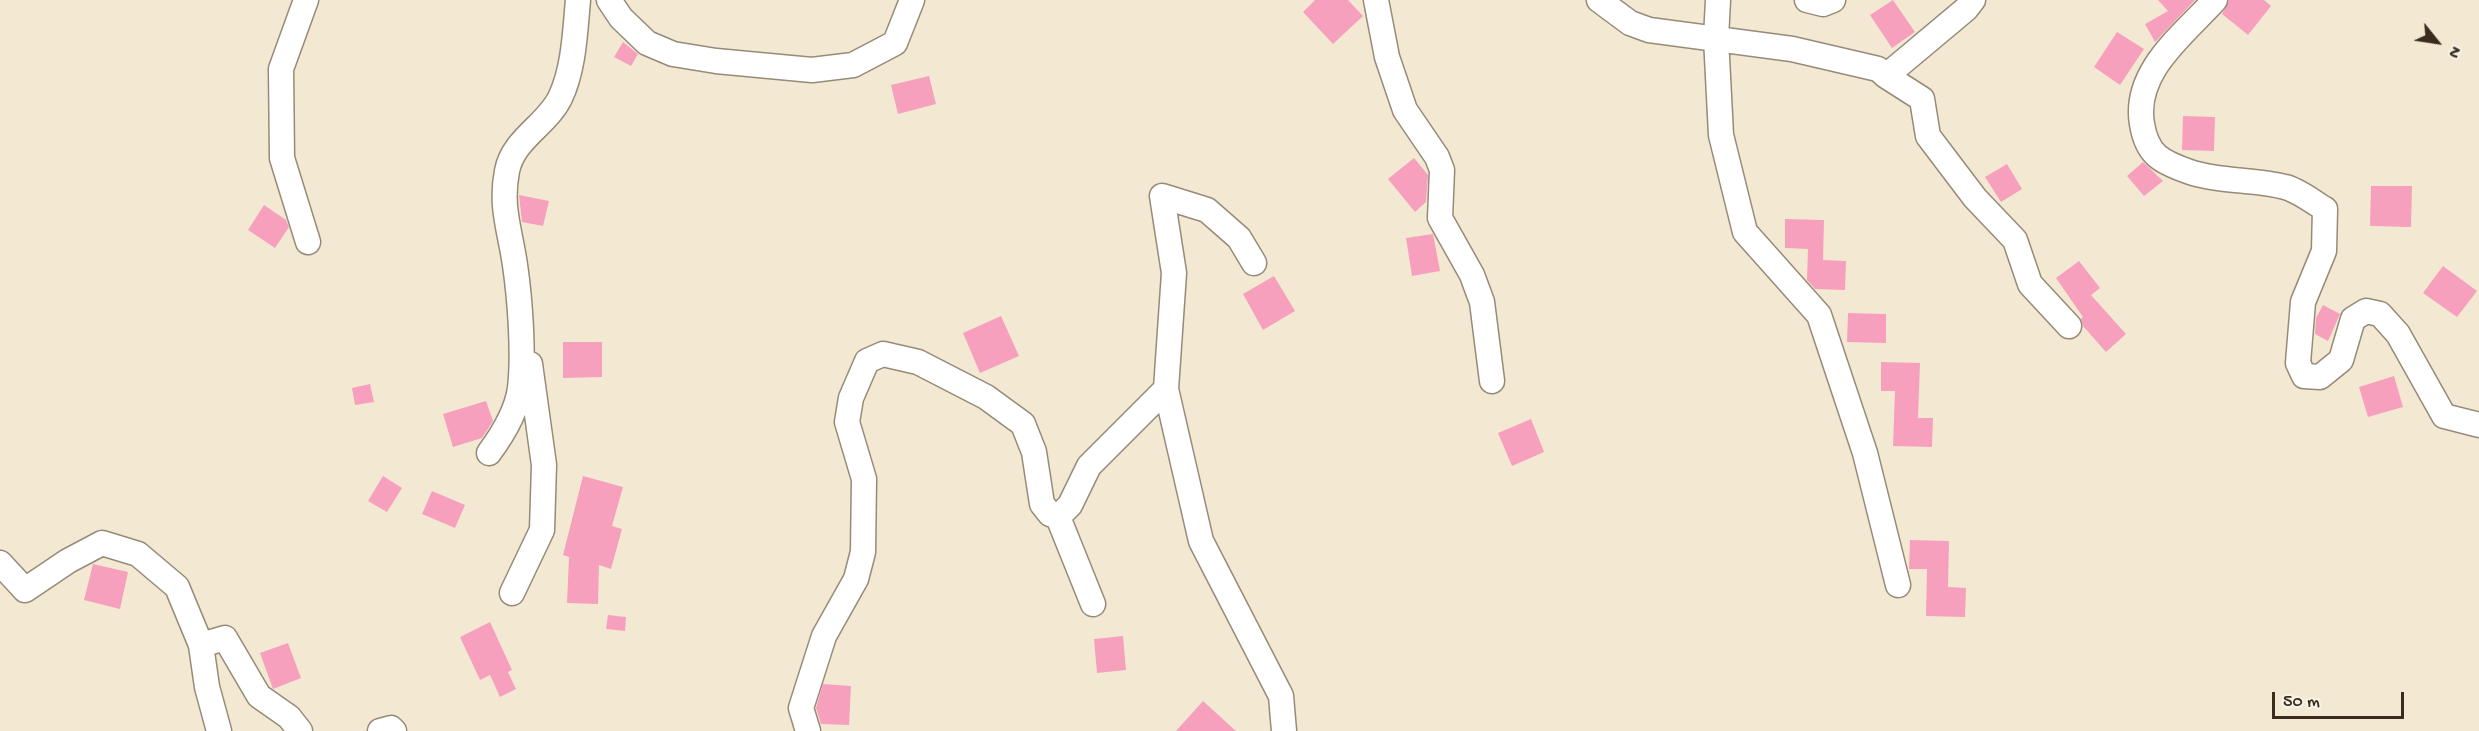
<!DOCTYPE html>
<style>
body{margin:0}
#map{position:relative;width:2479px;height:731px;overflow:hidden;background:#f3e9d3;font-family:"Gochi Hand",sans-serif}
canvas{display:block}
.north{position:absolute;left:2407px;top:12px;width:60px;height:60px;-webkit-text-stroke:4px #f7f3e8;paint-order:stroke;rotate:120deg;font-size:16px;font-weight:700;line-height:24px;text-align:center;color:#3b2a1e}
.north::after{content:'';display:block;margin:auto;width:21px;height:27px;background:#3b2a1e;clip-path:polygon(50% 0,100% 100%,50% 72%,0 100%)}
.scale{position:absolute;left:2272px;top:692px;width:132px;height:27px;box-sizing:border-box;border:3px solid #3b2a1e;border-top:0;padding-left:8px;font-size:18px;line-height:21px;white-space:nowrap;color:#3b2a1e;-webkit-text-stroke:4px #f7f3e8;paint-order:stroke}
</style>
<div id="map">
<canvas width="2479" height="731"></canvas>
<div class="north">N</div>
<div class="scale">50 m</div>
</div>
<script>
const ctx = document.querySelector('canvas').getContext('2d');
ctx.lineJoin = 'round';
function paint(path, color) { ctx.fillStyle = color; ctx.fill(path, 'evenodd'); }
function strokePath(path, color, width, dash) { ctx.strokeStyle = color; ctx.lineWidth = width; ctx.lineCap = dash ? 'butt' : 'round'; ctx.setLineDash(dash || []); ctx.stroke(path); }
paint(new Path2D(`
 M 1315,0 L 1348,0 L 1363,16 L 1333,44 L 1303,12 Z
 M 1893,0 L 1915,32 L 1892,48 L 1870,15 Z
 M 2158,0 L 2195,0 L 2155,42 L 2145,24 L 2168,11 Z
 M 2229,0 L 2264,0 L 2271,6 L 2248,35 L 2222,14 Z
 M 2117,32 L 2144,49 L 2120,85 L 2094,67 Z
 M 623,42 L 638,54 L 631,66 L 614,57 Z
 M 929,76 L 936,104 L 898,114 L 891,85 Z
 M 2183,116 L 2215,117 L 2214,151 L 2182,150 Z
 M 1414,158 L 1428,175 L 1426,202 L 1415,212 L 1388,179 Z
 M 2143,162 L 2163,181 L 2144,196 L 2127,176 Z
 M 2007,164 L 2022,189 L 2001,202 L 1985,177 Z
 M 2371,186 L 2412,186 L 2411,227 L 2370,226 Z
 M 519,195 L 549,201 L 543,226 L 522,222 Z
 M 264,205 L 286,220 L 289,227 L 275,248 L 248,230 Z
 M 1785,219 L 1824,220 L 1823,260 L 1846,261 L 1845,290 L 1815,289 L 1807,280 L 1808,249 L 1785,248 Z
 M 1433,234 L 1440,271 L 1412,276 L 1406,238 Z
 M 2079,261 L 2100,288 L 2091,295 L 2126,334 L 2106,352 L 2083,326 L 2081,319 L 2083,317 L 2056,278 Z
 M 2443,266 L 2477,291 L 2457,317 L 2423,293 Z
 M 1274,276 L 1295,311 L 1263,330 L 1243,294 Z
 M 2323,305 L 2340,314 L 2328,341 L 2315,334 L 2316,318 Z
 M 1848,313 L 1886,314 L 1886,343 L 1847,342 Z
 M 1001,316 L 1019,356 L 980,373 L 963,333 Z
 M 563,342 L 602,342 L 602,377 L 563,378 Z
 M 1881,362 L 1920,363 L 1918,418 L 1933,418 L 1932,447 L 1893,446 L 1895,391 L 1881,391 Z
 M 2394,376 L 2403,407 L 2368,417 L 2359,387 Z
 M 370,384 L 374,402 L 355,405 L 352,388 Z
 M 486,401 L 493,421 L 482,438 L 453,447 L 443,414 Z
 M 1531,419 L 1544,452 L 1512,466 L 1498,433 Z
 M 383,476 L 402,488 L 387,512 L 368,501 Z
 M 583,476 L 623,487 L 612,526 L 622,529 L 611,569 L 599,565 L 598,604 L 567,603 L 569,557 L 563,555 Z
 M 432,491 L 465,505 L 455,528 L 422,514 Z
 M 1910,540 L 1949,541 L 1948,587 L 1966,588 L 1965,617 L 1926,616 L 1927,569 L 1909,569 Z
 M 93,564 L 128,572 L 120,609 L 84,600 Z
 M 608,615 L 626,617 L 625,631 L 606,629 Z
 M 490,622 L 512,670 L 508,672 L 516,689 L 500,697 L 490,675 L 480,680 L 460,637 Z
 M 1123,636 L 1126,670 L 1097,673 L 1094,639 Z
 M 288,643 L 301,678 L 273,689 L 260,653 Z
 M 823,684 L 851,686 L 849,725 L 821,724 L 816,708 Z
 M 1203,701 L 1236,731 L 1176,731 Z`), '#f7a0bd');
const minor = new Path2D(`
 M 306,0 L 281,69 L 282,158 L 308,242
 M 609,0 L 621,18 L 647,43 L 673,54 L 716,61 L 812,70 L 853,65 L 895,43 L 912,0
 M 1376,0 L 1387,57 L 1405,110 L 1437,157 L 1442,170 L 1440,218 L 1472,275 L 1482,302 L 1492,381
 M 1599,0 L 1630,23 L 1649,30 L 1792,49 L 1878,69 L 1886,76 L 1966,9 L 1973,0
 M 1718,0 L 1716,38 L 1721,135 L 1745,232 L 1819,315 L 1865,453 L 1898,585
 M 1807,0 L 1823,4 L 1833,0
 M 2215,0 C 2183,35 2133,72 2142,124 C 2147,155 2161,162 2190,172 C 2220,182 2254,179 2285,187 C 2298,190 2313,202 2325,209 L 2324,251 L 2303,302 L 2298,363 L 2304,376 L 2320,377 L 2341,360 L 2353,319 L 2366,311 L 2380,314 L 2398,334 L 2444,416 L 2479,425
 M 1886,76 L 1922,99 L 1928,136 L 1975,198 L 2015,240 L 2030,284 L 2069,326
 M 1254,263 L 1239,238 L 1207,210 L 1162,196 L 1174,273 L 1166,389 L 1201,541 L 1281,696 L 1284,731
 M 489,453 C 503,434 517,411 520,388 C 524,354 520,299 515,265 C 510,230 500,207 507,171 C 513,139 547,125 560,98 C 574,69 575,32 578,0
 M 1058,517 L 1093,604
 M 0,563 L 25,590 L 68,561 L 102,543 L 138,554 L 177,587 L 201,645 L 207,687 L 219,731
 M 512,593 L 542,530 L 544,465 L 530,364
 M 201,645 L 225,638 L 259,696 L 289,717 L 300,731
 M 380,731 L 391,728 L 394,731
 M 808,731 L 801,708 L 824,636 L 856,579 L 863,552 L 864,479 L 847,422 L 851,398 L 867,361 L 883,354 L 918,362 L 986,397 L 1023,424 L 1034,452 L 1042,504 L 1050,514 L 1058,517 L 1070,505 L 1089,466 L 1166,389`);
strokePath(minor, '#978a78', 27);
strokePath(minor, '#fff', 24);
</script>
